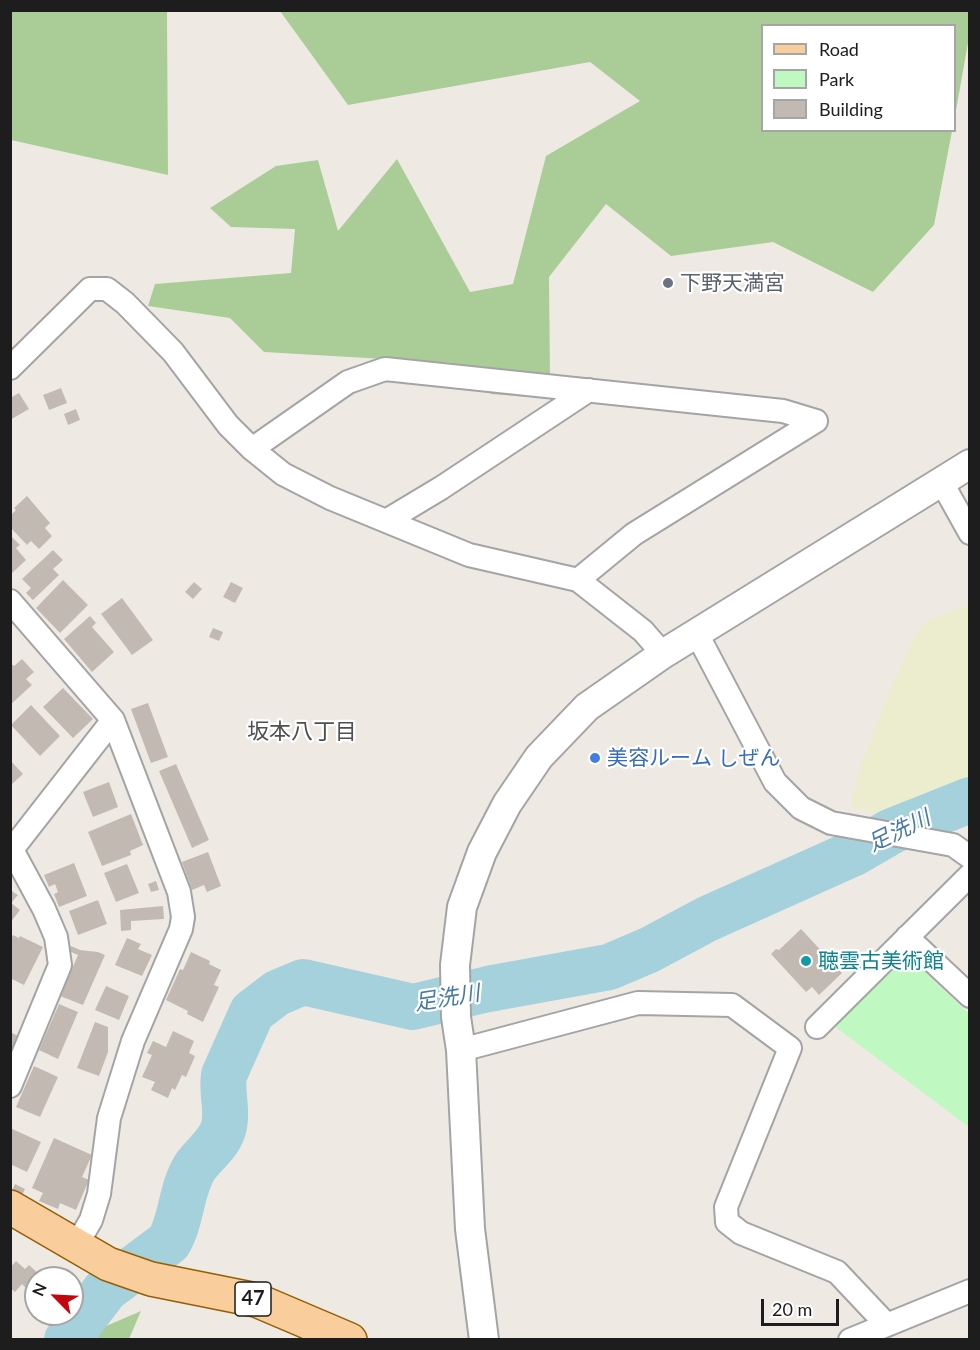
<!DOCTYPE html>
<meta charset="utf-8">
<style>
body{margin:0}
#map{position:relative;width:980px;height:1350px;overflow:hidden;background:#eeeae3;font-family:Lato,sans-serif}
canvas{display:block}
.frame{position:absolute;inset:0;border:12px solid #1d1d1d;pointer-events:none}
.legend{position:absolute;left:761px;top:24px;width:195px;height:108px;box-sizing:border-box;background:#fff;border:2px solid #a5a5a5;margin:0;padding:8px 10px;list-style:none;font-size:18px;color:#1d1d1d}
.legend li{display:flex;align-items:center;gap:12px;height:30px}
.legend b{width:30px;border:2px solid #a5a5a5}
.north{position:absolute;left:24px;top:1266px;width:60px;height:60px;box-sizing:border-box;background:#fff;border:2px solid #a5a5a5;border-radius:50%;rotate:294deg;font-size:16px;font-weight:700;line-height:24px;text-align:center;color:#1d1d1d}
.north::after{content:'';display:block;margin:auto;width:21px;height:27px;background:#c7040b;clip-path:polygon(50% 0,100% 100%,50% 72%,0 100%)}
.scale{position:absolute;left:761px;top:1299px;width:78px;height:27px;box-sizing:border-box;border:3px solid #1d1d1d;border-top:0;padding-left:8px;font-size:18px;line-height:21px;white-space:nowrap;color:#1d1d1d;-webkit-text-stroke:4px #fff;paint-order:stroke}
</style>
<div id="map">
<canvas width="980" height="1350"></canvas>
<div class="frame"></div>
<ul class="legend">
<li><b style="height:8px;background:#face9c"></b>Road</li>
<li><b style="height:16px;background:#c0f8c2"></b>Park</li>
<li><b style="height:16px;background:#c3b9b3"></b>Building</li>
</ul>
<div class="north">N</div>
<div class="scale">20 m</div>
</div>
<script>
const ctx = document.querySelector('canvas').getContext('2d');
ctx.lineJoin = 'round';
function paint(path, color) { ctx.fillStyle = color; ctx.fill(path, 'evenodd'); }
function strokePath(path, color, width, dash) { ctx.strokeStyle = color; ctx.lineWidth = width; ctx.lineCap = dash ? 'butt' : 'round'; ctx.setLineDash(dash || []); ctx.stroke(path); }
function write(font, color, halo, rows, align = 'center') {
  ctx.font = font + ' Lato,"Noto Sans JP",sans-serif'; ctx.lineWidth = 4.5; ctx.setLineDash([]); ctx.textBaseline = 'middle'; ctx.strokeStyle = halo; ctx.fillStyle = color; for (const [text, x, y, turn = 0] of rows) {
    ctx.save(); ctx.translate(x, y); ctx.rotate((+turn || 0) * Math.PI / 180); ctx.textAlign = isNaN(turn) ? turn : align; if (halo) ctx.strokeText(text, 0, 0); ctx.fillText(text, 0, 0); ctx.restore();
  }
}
paint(new Path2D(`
 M 969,604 L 969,788 L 935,798 L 892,819 L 850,806 L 861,765 L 883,706 L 913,638 L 925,622 Z`), '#ecedce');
paint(new Path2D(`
 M 11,10 L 167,11 L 168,175 L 11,140 Z
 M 280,11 L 969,11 L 969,37 L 955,116 L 954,26 L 762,26 L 762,130 L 952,131 L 934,225 L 873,292 L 773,242 L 671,256 L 606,204 L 549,277 L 550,378 L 529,397 L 491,394 L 453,363 L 264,352 L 230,318 L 148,306 L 155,284 L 291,273 L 295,229 L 231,227 L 210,208 L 276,166 L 318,160 L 338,231 L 397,159 L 470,292 L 513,284 L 546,156 L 640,101 L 590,62 L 348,105 Z
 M 141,1311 L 129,1339 L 76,1339 Z`), '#aacd98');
paint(new Path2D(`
 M 908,956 L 969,1014 L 969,1127 L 834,1026 Z`), '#c0f8c2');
strokePath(new Path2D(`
 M 67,1340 L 106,1289 L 169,1242 C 182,1219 181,1189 195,1167 C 205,1153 221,1142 224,1126 C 228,1109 221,1092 224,1075 L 252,1012 L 277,993 L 303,982 L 413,1007 L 488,989 L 609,967 L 649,950 L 707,919 L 854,853 L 892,831 L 970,800`), '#a4d1db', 46);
paint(new Path2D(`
 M 61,388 L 67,403 L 49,410 L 43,395 Z
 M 10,393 L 12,397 L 19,393 L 29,409 L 10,420 Z
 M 76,409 L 80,420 L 68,425 L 64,414 Z
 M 27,496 L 50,523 L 45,528 L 52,536 L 39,549 L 31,541 L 27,545 L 10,527 L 10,516 L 16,510 L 14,508 Z
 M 10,535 L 20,545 L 16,548 L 26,560 L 10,575 Z
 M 53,550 L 63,560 L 53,569 L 59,575 L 33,600 L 26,593 L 31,588 L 22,579 Z
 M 63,580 L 88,605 L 60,633 L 36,608 Z
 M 194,582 L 202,589 L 193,599 L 185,592 Z
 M 231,582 L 243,588 L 235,603 L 223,597 Z
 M 122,598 L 153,640 L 132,655 L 101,614 Z
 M 90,616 L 96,623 L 92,627 L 114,652 L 92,672 L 64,639 Z
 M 213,628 L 223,632 L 219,641 L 209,637 Z
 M 22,659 L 34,672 L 26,679 L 32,685 L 10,705 L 10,663 L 14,666 Z
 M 63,688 L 93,719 L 73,738 L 43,707 Z
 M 148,703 L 168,757 L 151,763 L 131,709 Z
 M 31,705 L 60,736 L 40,756 L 11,725 Z
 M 10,760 L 23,774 L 10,786 Z
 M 176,764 L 209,840 L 192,848 L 159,771 Z
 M 109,782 L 118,807 L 93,817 L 83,792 Z
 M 131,814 L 143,845 L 130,851 L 131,855 L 102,866 L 88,832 Z
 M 208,852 L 221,886 L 207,892 L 204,885 L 192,890 L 182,862 Z
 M 74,863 L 87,896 L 59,907 L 54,894 L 58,892 L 55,884 L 49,887 L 44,875 Z
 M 127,864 L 139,893 L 116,902 L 104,873 Z
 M 156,881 L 159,890 L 151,892 L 148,884 Z
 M 10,890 L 18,895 L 11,903 L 20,910 L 10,923 Z
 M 98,900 L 107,924 L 78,935 L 69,911 Z
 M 163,906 L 164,919 L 131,921 L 131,930 L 121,931 L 120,910 Z
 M 801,929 L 842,973 L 819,995 L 812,987 L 806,992 L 771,954 L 776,949 L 779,950 Z
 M 13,935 L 19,938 L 20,936 L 43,947 L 24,985 L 10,978 L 10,940 Z
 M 127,938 L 141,944 L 138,949 L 152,955 L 142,976 L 115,965 Z
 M 71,946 L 80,950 L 98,952 L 105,955 L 83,1005 L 60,996 L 78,955 L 69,951 Z
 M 191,952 L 210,961 L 209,964 L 221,970 L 214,985 L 219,987 L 203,1022 L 187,1014 L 188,1011 L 166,1000 L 180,969 L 183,970 Z
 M 106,986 L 129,996 L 119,1020 L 95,1010 Z
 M 59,1004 L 78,1012 L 58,1059 L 39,1050 Z
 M 95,1022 L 108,1027 L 108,1052 L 99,1076 L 77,1068 Z
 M 173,1031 L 194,1041 L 189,1053 L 195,1056 L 186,1077 L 182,1075 L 175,1090 L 172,1088 L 168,1098 L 151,1090 L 155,1082 L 142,1077 L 152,1055 L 147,1053 L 153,1041 L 166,1047 Z
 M 10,1032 L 18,1036 L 13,1047 L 10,1046 Z
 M 34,1066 L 58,1077 L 40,1117 L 16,1107 Z
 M 10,1128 L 41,1142 L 27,1172 L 10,1164 Z
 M 54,1138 L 92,1155 L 82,1177 L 89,1180 L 76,1210 L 60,1203 L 58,1209 L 39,1201 L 43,1193 L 32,1188 Z
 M 15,1184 L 25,1189 L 22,1195 L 12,1191 Z
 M 16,1261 L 25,1269 L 29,1265 L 40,1275 L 27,1289 L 22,1284 L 15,1292 L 10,1288 L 10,1268 Z`), '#c3b9b3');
const minor = new Path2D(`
 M 10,368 L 90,289 L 107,289 L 125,303 L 173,352 L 228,425 L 252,449 L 283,474 L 330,498 L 469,555 L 578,580 L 643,631 L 663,654
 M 252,449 L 348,382 L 385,369 L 783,411 L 816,421
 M 941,481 L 970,533
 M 386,521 L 441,488 L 589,390
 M 578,580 L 634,534 L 816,421
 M 10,601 L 113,720 L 179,892 L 183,917 L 181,929 L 133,1041 L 109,1118 L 99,1194 L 91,1220 L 76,1246
 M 697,634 L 775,782 L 801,808 L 831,823 L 953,845 L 970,857
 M 10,846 L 44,909 L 56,937 L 60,965 L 10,1086
 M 10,852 L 113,720
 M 907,937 L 970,996
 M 817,1027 L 970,875
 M 461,1050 L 638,1003 L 732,1005 L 790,1048 L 726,1207 L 727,1222 L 741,1233 L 837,1272 L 887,1325
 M 850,1340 L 970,1291`);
const tertiary = new Path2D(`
 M 484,1340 L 470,1229 L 461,1050 L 456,1017 L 455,965 L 462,907 L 482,852 L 507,804 L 539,757 L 587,707 L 663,654 L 970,464`);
const primary = new Path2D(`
 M 10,1207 L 108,1264 L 151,1279 L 256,1300 L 350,1340`);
strokePath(minor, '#a4a4a4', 26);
strokePath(tertiary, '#a4a4a4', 32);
strokePath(primary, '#945e03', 36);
strokePath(minor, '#fff', 22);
strokePath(tertiary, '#fff', 28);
strokePath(primary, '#face9c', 33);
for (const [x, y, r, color] of [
 [668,283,6,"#6b7280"],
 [595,758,6,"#3f7fe0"],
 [806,961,6,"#0f9aa8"]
]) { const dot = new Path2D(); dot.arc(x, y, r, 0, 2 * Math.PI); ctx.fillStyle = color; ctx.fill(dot); strokePath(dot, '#fff', 2); }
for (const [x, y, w] of [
 [253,1299,36]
]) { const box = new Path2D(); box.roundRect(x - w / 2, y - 17, w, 34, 4.5); ctx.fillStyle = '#fff'; ctx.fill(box); strokePath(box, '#1d1d1d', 1.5); }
write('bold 20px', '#1d1d1d', null, [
 ["47",253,1299]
]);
write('21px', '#5b616d', '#fff', [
 ["下野天満宮",680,283]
], 'left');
write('21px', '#366cbe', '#fff', [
 ["美容ルーム しぜん",607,758]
], 'left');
write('21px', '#0d838f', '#fff', [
 ["聴雲古美術館",818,961]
], 'left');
write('22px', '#505050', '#fff', [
 ["坂本八丁目",302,732]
]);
write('italic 22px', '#487aa3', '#fff', [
 ["足洗川",899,831,-26],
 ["足洗川",447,998,-9]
]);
</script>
